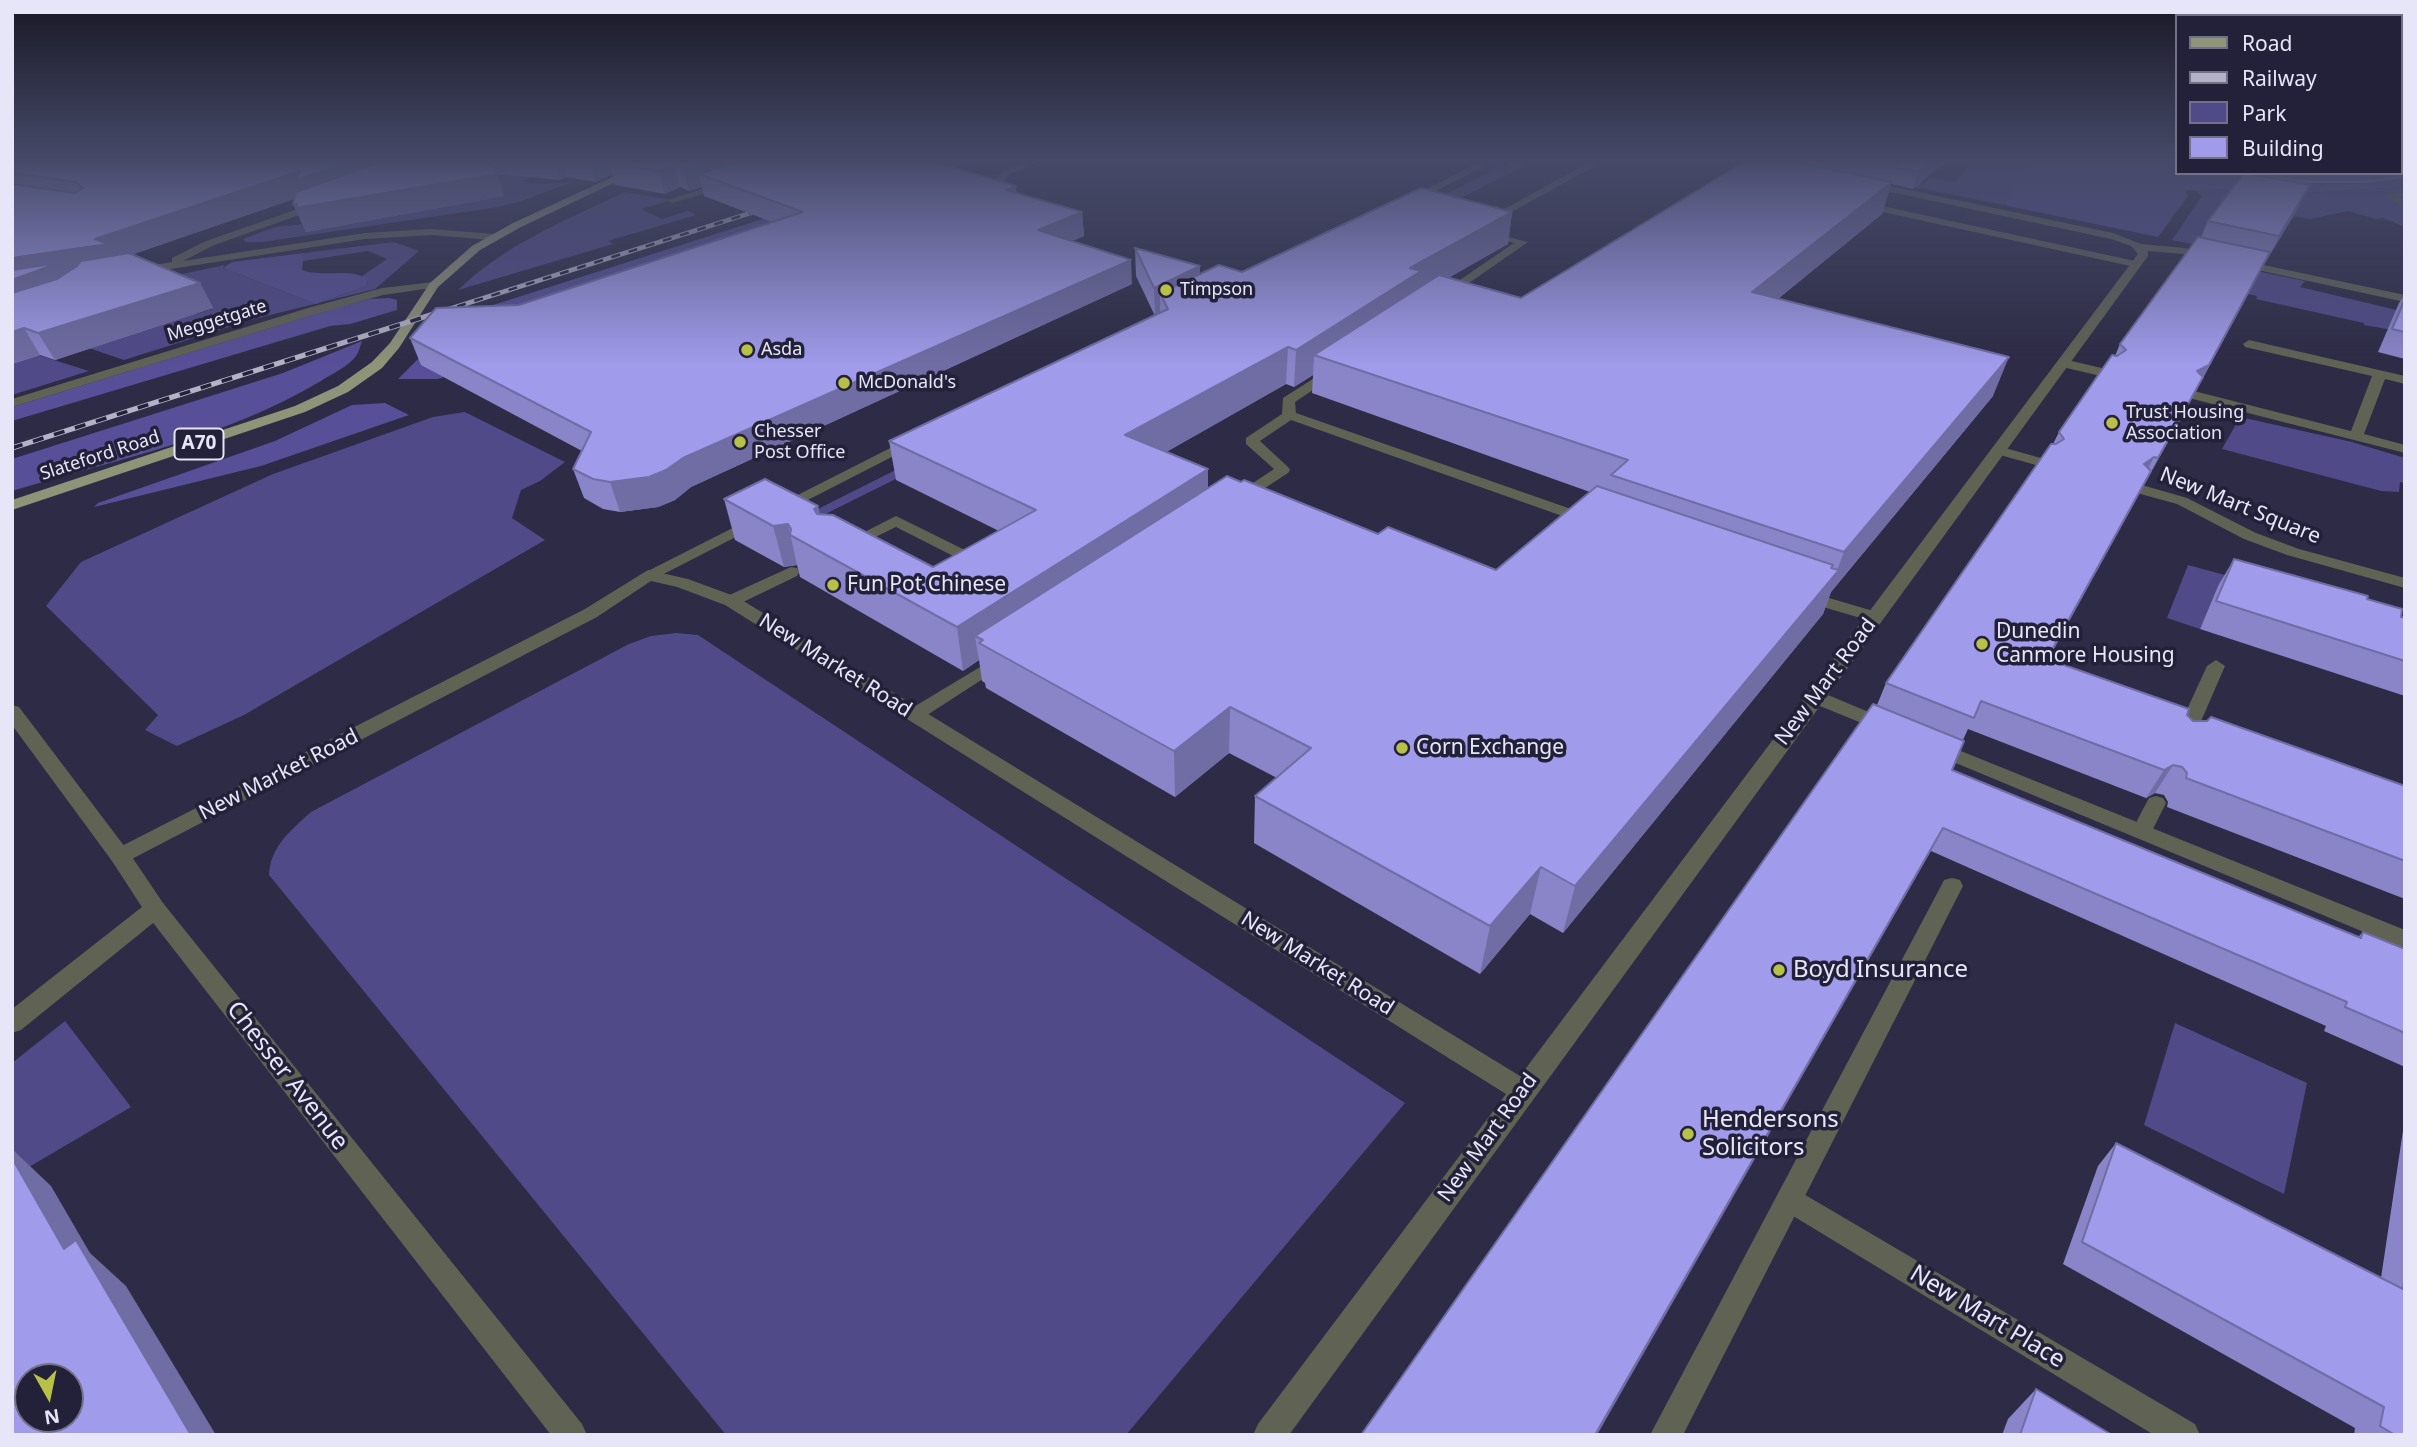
<!DOCTYPE html>
<style>
body{margin:0}
#map{position:relative;width:2417px;height:1447px;overflow:hidden;background:#2d2b45;font-family:"Noto Sans",sans-serif}
canvas{display:block}
.frame{position:absolute;inset:0;border:14px solid #e7e6f8;pointer-events:none}
.legend{position:absolute;left:2175px;top:14px;width:228px;height:161px;box-sizing:border-box;background:#23213a;border:2px solid #717086;margin:0;padding:9px 12px;list-style:none;font-size:21px;color:#e7e6f8}
.legend li{display:flex;align-items:center;gap:14px;height:35px}
.legend b{width:35px;border:2px solid #717086}
.north{position:absolute;left:14px;top:1363px;width:70px;height:70px;box-sizing:border-box;background:#23213a;border:2px solid #717086;border-radius:50%;rotate:171deg;font-size:19px;font-weight:700;line-height:28px;text-align:center;color:#e7e6f8}
.north::after{content:'';display:block;margin:auto;width:24px;height:32px;background:#b8c147;clip-path:polygon(50% 0,100% 100%,50% 72%,0 100%)}
</style>
<div id="map">
<canvas width="2417" height="1447"></canvas>
<div class="frame"></div>
<ul class="legend">
<li><b style="height:9px;background:#8f9378"></b>Road</li>
<li><b style="height:9px;background:#b3b2c6"></b>Railway</li>
<li><b style="height:19px;background:#504a88"></b>Park</li>
<li><b style="height:19px;background:#a09bea"></b>Building</li>
</ul>
<div class="north">N</div>
</div>
<script>
const ctx = document.querySelector('canvas').getContext('2d');
ctx.lineJoin = 'round';
function paint(path, color) { ctx.fillStyle = color; ctx.fill(path, 'evenodd'); }
function strokePath(path, color, width, dash) { ctx.strokeStyle = color; ctx.lineWidth = width; ctx.lineCap = dash ? 'butt' : 'round'; ctx.setLineDash(dash || []); ctx.stroke(path); }
function write(font, color, halo, rows, align = 'center') {
  ctx.font = font + ' "Noto Sans",sans-serif'; ctx.lineWidth = 7; ctx.setLineDash([]); ctx.textBaseline = 'middle'; ctx.strokeStyle = halo; ctx.fillStyle = color; for (const [text, x, y, turn = 0] of rows) {
    ctx.save(); ctx.translate(x, y); ctx.rotate((+turn || 0) * Math.PI / 180); ctx.textAlign = isNaN(turn) ? turn : align; if (halo) ctx.strokeText(text, 0, 0); ctx.fillText(text, 0, 0); ctx.restore();
  }
}
paint(new Path2D(`
 M 561,162 L 522,182 L 544,184 L 572,182 L 519,202 L 498,207 L 262,242 L 245,242 L 243,239 L 275,227 L 304,224 L 473,172 Z
 M 1510,162 L 1533,162 L 753,550 L 758,539 Z
 M 1974,162 L 2029,163 L 2004,205 L 1819,168 L 1822,165 L 1924,184 L 1930,178 L 1955,182 Z
 M 2405,187 L 2405,227 L 2383,218 L 2376,219 L 2348,211 L 2310,219 L 2292,216 L 2197,245 L 2172,240 L 2202,196 L 2195,190 L 2219,189 L 2258,196 Z
 M 625,192 L 672,200 L 641,209 L 662,219 L 688,211 L 696,215 L 608,241 L 613,244 L 458,290 C 504,245 566,220 625,192 Z
 M 394,242 L 419,251 L 375,289 L 254,319 L 124,360 L 39,331 L 196,314 L 212,309 L 158,279 L 225,265 L 223,268 L 316,304 L 366,286 L 368,280 L 362,276 L 387,259 L 368,251 L 303,261 L 304,253 Z
 M 2207,261 L 2305,281 L 2300,287 L 2405,312 L 2405,332 L 2364,325 L 2364,323 L 2256,299 L 2257,296 L 2179,279 Z
 M 38,355 L 89,371 L 12,395 L 12,359 Z
 M 465,412 L 565,462 L 540,481 L 521,490 L 512,518 L 545,540 L 244,715 L 177,746 L 145,730 L 158,715 L 46,606 L 81,562 L 273,474 L 433,417 Z
 M 2240,417 L 2352,442 L 2405,458 L 2405,483 L 2400,482 L 2399,492 L 2381,491 L 2222,449 Z
 M 2188,565 L 2283,591 L 2218,586 L 2200,629 L 2167,618 Z
 M 676,633 L 698,635 L 1405,1103 L 1126,1435 L 726,1435 L 269,875 C 270,847 291,830 311,812 L 629,644 L 651,636 Z
 M 65,1021 L 131,1107 L 12,1177 L 12,1063 Z
 M 2175,1023 L 2307,1083 L 2284,1194 L 2144,1125 Z`), '#504a88');
paint(new Path2D(`
 M 941,162 L 970,162 L 777,229 L 495,360 L 438,379 L 398,379 L 462,315 Z
 M 2026,162 L 2177,162 L 2177,173 L 2401,173 L 2401,162 L 2405,162 L 2405,187 L 2258,196 L 2219,189 L 2185,191 L 2188,196 L 2158,237 L 2004,205 L 2028,164 Z
 M 304,253 L 302,270 C 322,278 349,267 368,279 L 366,286 L 316,304 L 223,268 L 232,262 Z
 M 389,298 L 397,300 L 397,310 L 350,324 L 330,326 L 12,421 L 12,407 L 335,308 L 370,299 Z
 M 362,341 C 360,346 359,352 356,356 C 348,367 331,374 321,381 C 228,437 115,460 12,491 L 12,459 L 283,373 Z
 M 385,403 L 409,415 L 261,466 L 94,507 L 98,503 L 275,441 L 352,405 Z`), '#574f97');
const water = new Path2D(`
 M 2401,168 L 2405,168 L 2405,177 L 2364,182 L 2307,182 L 2239,173 L 2401,173 Z`);
paint(water, '#6f68b3');
strokePath(water, '#938ec8', 2);
paint(new Path2D(`
 M 1480,162 L 1493,162 L 1412,203 L 1403,201 Z
 M 1590,162 L 1602,162 L 1488,225 L 1479,223 Z
 M 1004,170 L 1012,172 L 993,193 L 985,193 L 985,189 Z
 M 728,181 L 733,184 L 731,186 L 672,203 L 667,200 Z
 M 2405,189 L 2405,195 L 2399,197 L 2405,200 L 2405,208 L 2386,196 Z
 M 1859,201 L 2135,261 L 2141,264 L 2135,267 L 1855,206 L 1855,202 Z
 M 1481,230 L 1528,242 L 1446,299 L 1438,299 L 1438,295 L 1514,243 L 1481,234 Z
 M 434,282 L 438,283 L 438,287 L 383,295 L 316,314 L 12,407 L 12,399 L 308,308 L 382,288 Z
 M 2249,340 L 2405,376 L 2405,384 L 2385,379 L 2364,434 L 2405,445 L 2405,453 L 2189,398 L 2187,395 L 2194,391 L 2351,431 L 2372,376 L 2245,347 L 2243,344 Z
 M 2063,359 L 2110,370 L 2112,373 L 2105,377 L 2058,366 L 2058,360 Z
 M 1333,366 L 1338,367 L 1338,373 L 1295,402 L 1296,413 L 1594,517 L 1596,520 L 1594,523 L 1582,523 L 1291,420 L 1260,441 L 1288,467 L 1290,470 L 1288,473 L 1242,503 L 1232,503 L 1229,500 L 1232,497 L 1274,469 L 1246,444 L 1246,438 L 1282,414 L 1283,398 Z
 M 912,437 L 919,441 L 917,444 L 654,579 L 642,579 L 640,575 Z
 M 1998,446 L 2048,460 L 2050,463 L 2043,467 L 1993,453 L 1991,450 L 1993,447 Z
 M 2142,485 L 2187,498 L 2256,533 L 2299,549 L 2405,578 L 2405,588 L 2287,555 L 2244,539 L 2177,504 L 2137,493 L 2134,490 Z
 M 896,516 L 977,556 L 979,559 L 971,564 L 965,562 L 896,527 L 853,548 L 841,548 L 839,545 Z
 M 791,567 L 797,568 L 799,572 L 797,576 L 737,605 L 731,606 L 722,601 L 725,597 Z
 M 1802,590 L 1880,613 L 1883,617 L 1874,622 L 1796,599 L 1793,595 L 1796,591 Z
 M 1000,655 L 1006,656 L 1009,660 L 1006,664 L 921,719 L 907,719 L 904,715 L 907,711 Z
 M 2216,660 L 2225,666 L 2192,742 L 2189,747 L 2175,747 L 2172,742 L 2207,666 Z
 M 2156,796 L 2163,798 L 2166,803 L 2149,837 L 2142,839 L 2135,837 L 2131,832 L 2149,798 Z
 M 1952,878 L 1960,880 L 1963,886 L 1683,1435 L 1650,1435 L 1941,886 L 1944,880 Z`), '#606254');
paint(new Path2D(`
 M 1025,162 L 1039,162 L 1010,174 L 1002,172 Z
 M 1866,181 L 2113,233 L 2141,244 L 2184,248 L 2405,295 L 2405,302 L 2184,254 L 2148,251 L 2148,256 L 1828,695 L 1895,723 L 1898,727 L 1895,731 L 1881,731 L 1820,706 L 1289,1435 L 1253,1435 L 1258,1424 L 1506,1094 L 725,605 L 677,587 L 651,581 L 597,617 L 128,861 L 120,864 L 112,861 L 109,856 L 112,851 L 585,609 L 648,570 L 688,579 L 737,597 L 1520,1076 L 2138,254 L 2131,246 L 2111,239 L 1863,186 L 1863,182 Z
 M 321,201 L 326,204 L 325,206 L 214,245 L 183,261 L 365,233 L 431,229 L 494,234 L 499,237 L 494,240 L 431,235 L 365,239 L 138,274 L 132,271 L 138,268 L 172,262 L 172,258 L 206,241 Z
 M 1936,741 L 2405,930 L 2405,949 L 1929,752 L 1926,747 L 1929,742 Z
 M 155,901 L 163,903 L 166,909 L 163,915 L 21,1030 L 12,1033 L 12,1009 L 147,903 Z
 M 1790,1186 L 2195,1424 L 2200,1435 L 2154,1435 L 1780,1208 L 1776,1199 L 1780,1190 Z`), '#606254');
paint(new Path2D(`
 M 12,705 L 19,707 L 128,851 L 163,903 L 582,1424 L 587,1435 L 551,1435 L 147,915 L 112,861 L 12,725 Z`), '#606254');
paint(new Path2D(`
 M 645,162 L 658,162 L 521,227 L 480,250 L 438,287 L 399,348 L 382,368 L 348,392 L 305,412 L 12,510 L 12,500 L 295,406 L 338,386 L 372,362 L 390,343 L 430,283 L 472,246 L 513,223 Z`), '#8f9378');
const railFar1 = new Path2D(`
 M 440,312 L 766,208`);
const rail = new Path2D(`
 M 12,448 L 446,310`);
strokePath(railFar1, '#b3b2c6', 4.5);
strokePath(rail, '#b3b2c6', 5);
strokePath(railFar1, '#23213a', 2.5, [9]);
strokePath(rail, '#23213a', 3.5, [11]);
paint(new Path2D(`
 M 12,162 L 934,162 L 1016,193 L 1082,212 L 1084,236 L 1072,241 L 1132,284 L 691,487 L 675,500 L 658,507 L 620,512 L 603,509 L 584,498 L 573,469 L 582,451 L 421,365 L 410,338 L 519,305 L 772,222 L 704,196 L 702,187 L 689,191 L 680,187 L 665,194 L 615,185 L 612,174 L 596,182 L 566,177 L 560,180 L 497,174 L 504,196 L 306,232 L 293,204 L 294,199 L 133,254 L 200,283 L 213,308 L 55,360 L 40,355 L 12,364 Z
 M 1744,162 L 1945,162 L 1913,189 L 1891,184 L 1882,214 L 1779,298 L 1993,396 L 1831,592 L 1823,614 L 1563,933 L 1530,914 L 1480,974 L 1254,843 L 1255,796 L 1277,778 L 1229,753 L 1175,797 L 986,688 L 985,683 L 982,681 L 979,660 L 963,671 L 800,577 L 797,565 L 784,567 L 735,540 L 724,499 L 818,506 L 819,514 L 933,567 L 999,531 L 896,480 L 889,441 L 1155,316 L 1136,276 L 1135,248 L 1200,266 L 1200,274 L 1242,272 L 1512,212 L 1508,244 L 1449,277 L 1521,298 ZM 1313,375 L 1312,393 L 1590,492 L 1496,570 L 1378,534 L 1208,488 L 1166,452 L 1286,384 L 1294,387 Z
 M 2297,210 L 2265,263 L 2197,389 L 2048,659 L 2187,715 L 2193,721 L 2405,786 L 2405,899 L 2167,807 L 2168,802 L 2164,795 L 2155,793 L 2146,798 L 1968,729 L 1963,740 L 1952,770 L 2358,937 L 2363,932 L 2405,949 L 2405,1067 L 2324,1031 L 2326,1026 L 1931,851 L 1877,705 L 1886,683 L 2053,444 L 2059,432 L 2115,356 L 2120,344 L 2201,237 L 2208,221 Z
 M 2405,294 L 2405,359 L 2378,352 L 2399,303 Z
 M 2234,559 L 2367,599 L 2405,618 L 2405,696 L 2200,629 L 2218,586 Z
 M 2405,1117 L 2405,1435 L 2354,1435 L 2355,1428 L 2063,1264 L 2098,1166 L 2116,1143 L 2381,1278 Z
 M 2036,1389 L 2112,1435 L 2002,1435 L 2008,1419 Z`), '#8a85c9');
paint(new Path2D(`
 M 350,162 L 421,162 L 305,195 L 117,260 L 12,311 L 12,258 L 95,239 L 300,171 Z
 M 555,162 L 562,162 L 566,177 L 560,180 Z
 M 590,162 L 639,162 L 609,163 L 612,174 L 596,182 Z
 M 705,162 L 785,162 L 699,174 L 702,187 L 689,191 L 683,168 Z
 M 1930,162 L 1945,162 L 1913,189 L 1918,172 Z
 M 674,165 L 680,187 L 665,194 L 659,171 Z
 M 497,174 L 504,196 L 306,232 L 293,204 Z
 M 1892,182 L 1882,214 L 1742,328 L 1752,292 Z
 M 2310,185 L 2297,210 L 2265,263 L 2279,236 Z
 M 1016,186 L 1018,209 L 1006,190 Z
 M 1082,212 L 1084,236 L 1040,254 L 1038,230 Z
 M 1512,212 L 1508,244 L 1314,355 L 1313,375 L 1294,387 L 1296,350 L 1410,268 Z
 M 2270,252 L 2197,389 L 2145,483 L 2158,458 L 2197,371 Z
 M 1131,260 L 1132,284 L 691,487 L 675,500 L 658,507 L 620,512 L 610,482 L 683,458 Z
 M 1200,266 L 1200,294 L 1160,293 L 1160,313 L 1155,316 L 1154,288 Z
 M 200,283 L 213,308 L 55,360 L 38,333 Z
 M 24,328 L 40,355 L 12,364 L 12,332 Z
 M 1288,347 L 1286,384 L 1126,475 L 1125,435 Z
 M 2009,357 L 1993,396 L 1831,592 L 1823,614 L 1563,933 L 1575,886 L 1833,565 L 1825,587 L 1836,573 L 1844,552 Z
 M 2154,457 L 2141,483 L 2144,464 Z
 M 1208,469 L 1208,510 L 975,636 L 979,660 L 963,671 L 957,627 Z
 M 2151,471 L 2138,496 L 2033,687 L 2047,659 Z
 M 818,506 L 827,548 L 814,509 Z
 M 788,524 L 797,565 L 784,567 L 773,526 Z
 M 1230,707 L 1229,753 L 1175,797 L 1174,751 Z
 M 2173,765 L 2155,793 L 2146,798 L 2164,770 Z
 M 1943,828 L 1931,851 L 1597,1435 L 1595,1435 Z
 M 1541,867 L 1530,914 L 1480,974 L 1490,926 Z
 M 12,1149 L 51,1186 L 90,1253 L 126,1286 L 216,1435 L 191,1435 L 64,1249 L 12,1158 Z`), '#706ca4');
const building = new Path2D(`
 M 12,162 L 350,162 L 298,179 L 300,171 L 95,239 L 108,244 L 12,258 L 12,184 L 75,193 L 83,188 L 76,182 L 12,173 Z
 M 381,162 L 489,162 L 497,174 L 296,208 L 297,204 L 293,204 L 296,192 Z
 M 611,162 L 705,162 L 683,168 L 674,165 L 659,171 L 609,163 Z
 M 740,162 L 934,162 L 1016,186 L 1006,190 L 1082,212 L 1038,230 L 1131,260 L 683,458 L 666,470 L 649,477 L 610,482 L 593,479 L 573,469 L 591,432 L 410,338 L 436,308 L 519,305 L 803,212 L 699,174 Z
 M 1744,162 L 1794,162 L 1892,182 L 1752,292 L 2009,357 L 1844,552 L 1611,475 L 1628,460 L 1314,355 L 1439,275 L 1521,298 Z
 M 1870,162 L 1930,162 L 1918,172 Z
 M 2244,173 L 2310,185 L 2279,236 L 2208,221 Z
 M 1421,188 L 1512,212 L 1410,268 L 1421,271 L 1296,350 L 1288,347 L 1125,435 L 1208,469 L 957,627 L 790,535 L 791,529 L 788,524 L 773,526 L 724,499 L 765,479 L 818,506 L 814,509 L 817,514 L 833,515 L 933,567 L 1036,510 L 889,441 L 1168,309 L 1160,293 L 1219,265 L 1242,272 Z
 M 2198,237 L 2270,252 L 2209,365 L 2197,371 L 2203,377 L 2158,458 L 2154,457 L 2144,464 L 2151,471 L 2047,659 L 2189,709 L 2187,715 L 2193,721 L 2207,721 L 2211,717 L 2405,786 L 2405,861 L 2186,778 L 2187,773 L 2182,767 L 2173,765 L 2164,770 L 1981,701 L 1974,718 L 1886,683 L 2051,444 L 2056,444 L 2064,439 L 2059,432 L 2112,355 L 2117,356 L 2126,350 L 2120,344 Z
 M 1135,248 L 1200,266 L 1154,288 Z
 M 129,253 L 200,283 L 38,333 L 24,328 L 12,332 L 12,293 L 57,279 L 77,266 L 81,261 Z
 M 58,263 L 12,280 L 12,270 Z
 M 2405,299 L 2405,332 L 2392,329 Z
 M 1227,476 L 1241,482 L 1244,480 L 1378,534 L 1388,527 L 1496,570 L 1597,486 L 1833,565 L 1831,568 L 1839,570 L 1575,886 L 1541,867 L 1490,926 L 1255,796 L 1311,748 L 1230,707 L 1174,751 L 979,643 L 983,640 L 975,636 Z
 M 2234,559 L 2368,596 L 2367,599 L 2402,609 L 2401,617 L 2405,618 L 2405,661 L 2216,601 Z
 M 1873,704 L 1964,741 L 1952,770 L 2361,938 L 2363,932 L 2405,949 L 2405,1033 L 2345,1007 L 2347,1002 L 1943,828 L 1595,1435 L 1361,1435 Z
 M 2116,1143 L 2403,1289 L 2405,1276 L 2405,1435 L 2395,1435 L 2380,1426 L 2384,1407 L 2082,1242 Z
 M 12,1158 L 64,1249 L 76,1240 L 191,1435 L 12,1435 ZM 28,1377 L 70,1377 L 70,1419 L 28,1419 Z
 M 2036,1389 L 2112,1435 L 2020,1435 Z`);
paint(building, '#a09bea');
strokePath(building, '#706ca4', 2);
const sky = ctx.createLinearGradient(0, 0, 0, 365);
sky.addColorStop(0, '#191826');
sky.addColorStop(0.44, '#464a68');
sky.addColorStop(1, '#464a6800');
ctx.fillStyle = sky;
ctx.fillRect(0, 0, 2417, 365);
for (const [x, y, r, color] of [
 [1166,290,7,"#b8c147"],
 [747,350,7,"#b8c147"],
 [844,383,7,"#b8c147"],
 [2112,423,7,"#b8c147"],
 [740,442,7,"#b8c147"],
 [833,585,7,"#b8c147"],
 [1982,644,7,"#b8c147"],
 [1402,748,7,"#b8c147"],
 [1779,970,7,"#b8c147"],
 [1688,1134,7,"#b8c147"]
]) { const dot = new Path2D(); dot.arc(x, y, r, 0, 2 * Math.PI); ctx.fillStyle = color; ctx.fill(dot); strokePath(dot, '#23213a', 2.5); }
write('18px', '#e7e6f8', '#23213a', [
 ["Timpson",1180,290],
 ["Asda",761,350],
 ["McDonald's",858,383],
 ["Trust Housing",2126,413],
 ["Association",2126,434],
 ["Chesser",754,432],
 ["Post Office",754,453]
], 'left');
write('18px', '#e7e6f8', '#23213a', [
 ["Meggetgate",217,321,-17],
 ["Slateford Road",100,456,-18]
]);
for (const [x, y, w] of [
 [199,444,49]
]) { const box = new Path2D(); box.roundRect(x - w / 2, y - 15.5, w, 31, 5); ctx.fillStyle = '#23213a'; ctx.fill(box); strokePath(box, '#e7e6f8', 2); }
write('bold 19px', '#e7e6f8', null, [
 ["A70",199,444]
]);
write('21px', '#e7e6f8', '#23213a', [
 ["New Mart Square",2240,506,22],
 ["New Market Road",835,666,32],
 ["New Mart Road",1826,682,-53],
 ["New Market Road",279,775,-27],
 ["New Market Road",1317,964,32],
 ["New Mart Road",1488,1138,-54]
]);
write('21px', '#e7e6f8', '#23213a', [
 ["Fun Pot Chinese",847,585],
 ["Dunedin",1996,632],
 ["Canmore Housing",1996,656],
 ["Corn Exchange",1416,748]
], 'left');
write('24px', '#e7e6f8', '#23213a', [
 ["Boyd Insurance",1793,970],
 ["Hendersons",1702,1120],
 ["Solicitors",1702,1148]
], 'left');
write('24px', '#e7e6f8', '#23213a', [
 ["Chesser Avenue",287,1076,52],
 ["New Mart Place",1987,1317,31]
]);
</script>
